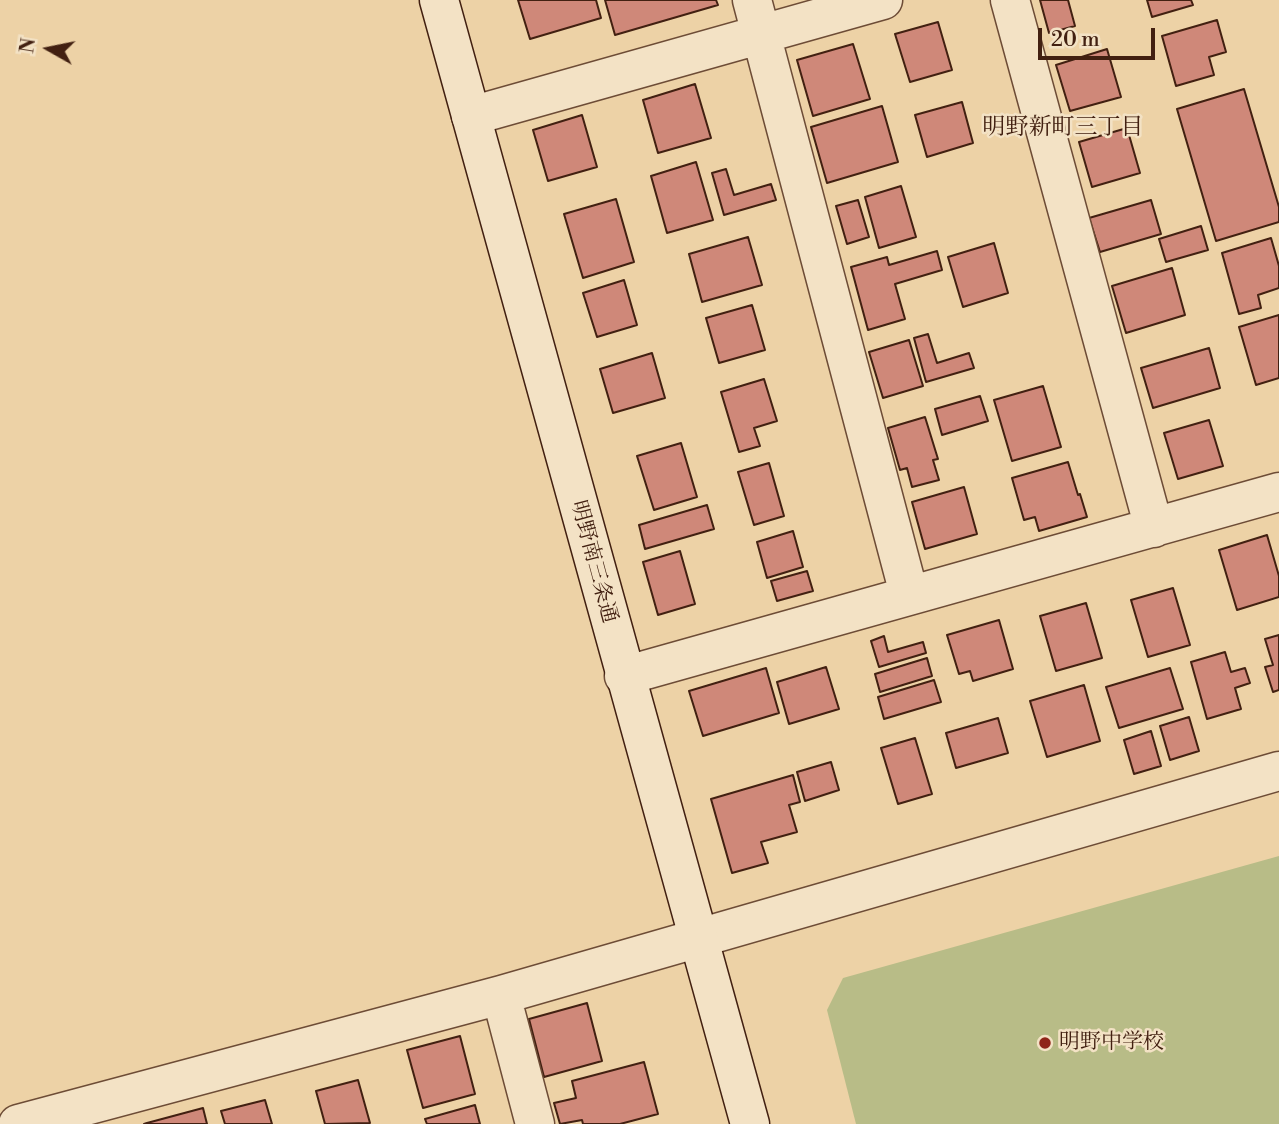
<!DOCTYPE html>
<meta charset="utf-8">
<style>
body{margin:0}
#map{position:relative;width:1279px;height:1124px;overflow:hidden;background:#edd2a6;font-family:"Libre Bodoni",serif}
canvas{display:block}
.north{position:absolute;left:14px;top:14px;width:70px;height:70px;-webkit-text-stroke:5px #f3e2c5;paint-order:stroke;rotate:279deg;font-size:19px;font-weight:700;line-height:28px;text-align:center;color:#422011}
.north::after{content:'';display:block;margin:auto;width:24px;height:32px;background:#422011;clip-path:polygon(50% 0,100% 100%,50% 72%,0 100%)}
.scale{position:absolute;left:1038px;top:28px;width:117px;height:32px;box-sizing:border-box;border:4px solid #422011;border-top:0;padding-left:9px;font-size:21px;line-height:24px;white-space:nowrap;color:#422011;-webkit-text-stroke:5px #f3e2c5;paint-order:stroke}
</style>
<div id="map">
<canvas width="1279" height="1124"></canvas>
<div class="north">N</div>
<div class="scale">20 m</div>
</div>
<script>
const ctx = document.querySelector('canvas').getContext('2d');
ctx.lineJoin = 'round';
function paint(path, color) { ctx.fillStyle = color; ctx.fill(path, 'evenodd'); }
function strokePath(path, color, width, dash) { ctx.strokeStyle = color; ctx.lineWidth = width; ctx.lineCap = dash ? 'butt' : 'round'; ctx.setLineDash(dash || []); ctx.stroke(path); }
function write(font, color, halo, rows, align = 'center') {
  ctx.font = font + ' "Libre Bodoni","Noto Serif JP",serif'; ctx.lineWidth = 5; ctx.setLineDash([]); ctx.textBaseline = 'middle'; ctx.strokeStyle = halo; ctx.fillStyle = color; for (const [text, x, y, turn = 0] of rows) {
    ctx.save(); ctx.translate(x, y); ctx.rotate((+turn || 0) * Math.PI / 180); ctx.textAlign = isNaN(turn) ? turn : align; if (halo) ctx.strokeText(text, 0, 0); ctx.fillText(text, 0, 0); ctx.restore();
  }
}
paint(new Path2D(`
 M 1279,856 L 1279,1124 L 856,1124 L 827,1010 L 843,978 Z`), '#b8bc87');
const building = new Path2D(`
 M 518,0 L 596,0 L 601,18 L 530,39 Z
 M 605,0 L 716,0 L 718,5 L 615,35 Z
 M 1040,0 L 1068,0 L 1075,26 L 1049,33 Z
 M 1147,0 L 1191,0 L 1193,5 L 1152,17 Z
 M 1217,20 L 1226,52 L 1209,57 L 1214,75 L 1176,86 L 1162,36 Z
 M 938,22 L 952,70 L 910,82 L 895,34 Z
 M 853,44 L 870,99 L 813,116 L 797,60 Z
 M 1107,49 L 1121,97 L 1070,111 L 1056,65 Z
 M 695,84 L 711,138 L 658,153 L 643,100 Z
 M 1244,89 L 1279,207 L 1279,222 L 1216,241 L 1177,109 Z
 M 962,102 L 973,143 L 927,157 L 915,115 Z
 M 882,106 L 898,162 L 827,183 L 811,127 Z
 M 582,115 L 597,167 L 548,181 L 533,130 Z
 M 1127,128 L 1140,173 L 1092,187 L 1079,142 Z
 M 696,162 L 713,220 L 667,233 L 651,176 Z
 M 726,169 L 734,195 L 771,184 L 776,200 L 724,215 L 712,173 Z
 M 901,186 L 916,237 L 879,248 L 865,197 Z
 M 616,199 L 634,262 L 583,278 L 564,214 Z
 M 858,200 L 869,237 L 847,244 L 836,206 Z
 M 1151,200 L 1161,234 L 1100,252 L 1089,218 Z
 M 1201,226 L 1208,250 L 1166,262 L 1159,239 Z
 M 748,237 L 762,285 L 702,302 L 689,254 Z
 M 1271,238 L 1279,266 L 1279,288 L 1258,295 L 1261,308 L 1239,314 L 1222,253 Z
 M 994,243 L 1008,293 L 963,307 L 948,257 Z
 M 937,251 L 942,270 L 895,284 L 905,319 L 868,330 L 851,267 L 887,257 L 889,265 Z
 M 1172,268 L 1185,315 L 1126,333 L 1112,286 Z
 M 624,280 L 637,325 L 597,337 L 583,293 Z
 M 752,305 L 765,350 L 719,363 L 706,318 Z
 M 1279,315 L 1279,378 L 1256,385 L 1239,327 Z
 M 928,334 L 937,363 L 969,353 L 974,368 L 926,382 L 914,338 Z
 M 909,340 L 923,386 L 883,398 L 869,352 Z
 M 1209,348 L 1220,388 L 1153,408 L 1141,368 Z
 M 652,353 L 665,398 L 613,413 L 600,369 Z
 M 764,379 L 777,421 L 754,428 L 760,446 L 739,452 L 721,392 Z
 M 1043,386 L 1061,447 L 1012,461 L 994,400 Z
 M 980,396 L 988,421 L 942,435 L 935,409 Z
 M 925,417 L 938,459 L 933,460 L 939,480 L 912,487 L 907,468 L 900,470 L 888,428 Z
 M 1209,420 L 1223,466 L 1178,479 L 1164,433 Z
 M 681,443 L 697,497 L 654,510 L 637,456 Z
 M 1068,462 L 1078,495 L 1080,494 L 1087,517 L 1039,531 L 1035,517 L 1024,520 L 1012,478 Z
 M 769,463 L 784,516 L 754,525 L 738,472 Z
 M 964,487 L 977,534 L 925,549 L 912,502 Z
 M 707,505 L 714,529 L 645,549 L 639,525 Z
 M 793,531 L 803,567 L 767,578 L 757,542 Z
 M 1267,535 L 1279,576 L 1279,597 L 1237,610 L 1219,550 Z
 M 680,551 L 695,604 L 658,615 L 643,562 Z
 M 807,571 L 813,591 L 777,601 L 771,581 Z
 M 1173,588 L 1190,645 L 1148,657 L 1131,600 Z
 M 1086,603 L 1102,658 L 1056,671 L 1040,616 Z
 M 999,620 L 1013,669 L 973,681 L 970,671 L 959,674 L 947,635 Z
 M 1279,635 L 1279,690 L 1273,692 L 1265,667 L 1273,665 L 1265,639 Z
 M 884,636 L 888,652 L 923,642 L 926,653 L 879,667 L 871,641 Z
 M 1225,652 L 1231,672 L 1245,668 L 1250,683 L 1235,688 L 1241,709 L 1207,719 L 1191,662 Z
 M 927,658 L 932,676 L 880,692 L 875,674 Z
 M 826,667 L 839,709 L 789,724 L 777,682 Z
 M 766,668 L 779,713 L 703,736 L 689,691 Z
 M 1170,668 L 1183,709 L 1119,728 L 1106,687 Z
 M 934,680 L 941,702 L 884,719 L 878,697 Z
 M 1084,685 L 1100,741 L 1047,757 L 1030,701 Z
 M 1189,717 L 1199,751 L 1170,760 L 1160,726 Z
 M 998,718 L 1008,753 L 956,768 L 946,733 Z
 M 1151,731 L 1161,766 L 1134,774 L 1124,740 Z
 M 915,738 L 932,794 L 898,804 L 881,748 Z
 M 831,762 L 839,790 L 805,801 L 797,772 Z
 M 793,775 L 800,802 L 789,805 L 797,832 L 761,842 L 768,863 L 732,873 L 711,799 Z
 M 587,1003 L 602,1061 L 544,1077 L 529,1019 Z
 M 460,1036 L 475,1094 L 423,1108 L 407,1050 Z
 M 644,1062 L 658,1114 L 620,1124 L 583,1124 L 582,1120 L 560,1124 L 554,1103 L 576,1098 L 572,1081 Z
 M 358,1080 L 370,1123 L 325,1124 L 316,1091 Z
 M 265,1100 L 272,1124 L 225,1124 L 221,1111 Z
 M 475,1105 L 480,1124 L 427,1124 L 425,1119 Z
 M 203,1108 L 207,1124 L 144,1124 L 147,1123 Z`);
paint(building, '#cf8879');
strokePath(building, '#422011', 2);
const street = new Path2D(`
 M 752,0 L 909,594
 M 1010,0 L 1154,528
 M 471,116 L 883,0
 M 624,676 L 1279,492
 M 501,995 L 535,1124
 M 18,1124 L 501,995 L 1279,771`);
const secondary = new Path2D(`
 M 439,0 L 750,1124`);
strokePath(street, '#6d4c36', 41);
strokePath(secondary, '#422011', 41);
strokePath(street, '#f3e2c5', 38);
strokePath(secondary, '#f3e2c5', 38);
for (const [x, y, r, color] of [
 [1045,1043,7,"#8f2418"]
]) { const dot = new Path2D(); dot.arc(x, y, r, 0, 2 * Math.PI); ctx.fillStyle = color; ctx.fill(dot); strokePath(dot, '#f3e2c5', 2.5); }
write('21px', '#422011', '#f3e2c5', [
 ["明野南三条通",593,562,75]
]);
write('21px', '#422011', '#f3e2c5', [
 ["明野中学校",1059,1043]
], 'left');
write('23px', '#422011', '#f3e2c5', [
 ["明野新町三丁目",1063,128]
]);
</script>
